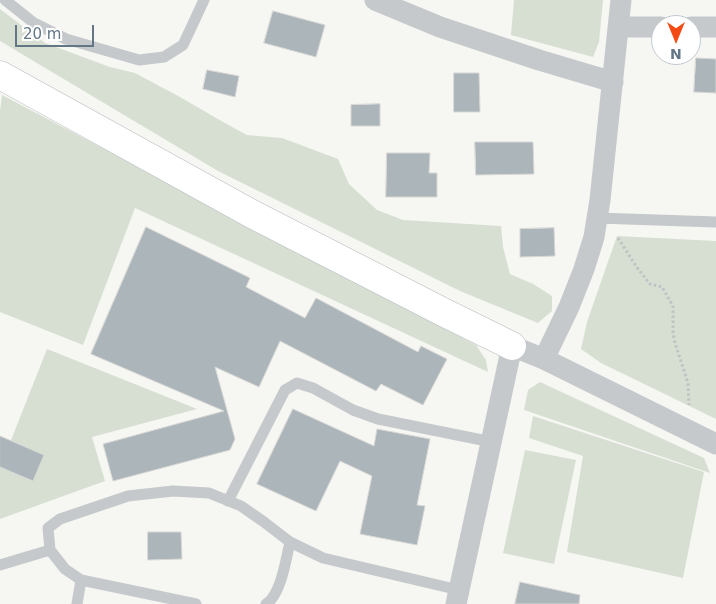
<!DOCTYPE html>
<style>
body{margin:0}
#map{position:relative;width:716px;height:604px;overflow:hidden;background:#f6f6f2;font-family:"DejaVu Sans",sans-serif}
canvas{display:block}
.north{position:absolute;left:651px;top:15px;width:50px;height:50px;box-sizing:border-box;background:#fff;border:1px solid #c0c8cf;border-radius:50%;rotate:180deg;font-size:14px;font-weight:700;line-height:20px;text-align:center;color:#627686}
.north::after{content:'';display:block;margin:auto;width:18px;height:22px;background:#f44b14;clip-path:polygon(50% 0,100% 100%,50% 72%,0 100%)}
.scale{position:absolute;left:15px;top:25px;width:79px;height:22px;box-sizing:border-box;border:2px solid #627686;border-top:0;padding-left:6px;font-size:15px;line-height:18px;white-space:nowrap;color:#627686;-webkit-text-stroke:4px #fff;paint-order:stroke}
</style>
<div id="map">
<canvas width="716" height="604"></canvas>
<div class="north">N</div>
<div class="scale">20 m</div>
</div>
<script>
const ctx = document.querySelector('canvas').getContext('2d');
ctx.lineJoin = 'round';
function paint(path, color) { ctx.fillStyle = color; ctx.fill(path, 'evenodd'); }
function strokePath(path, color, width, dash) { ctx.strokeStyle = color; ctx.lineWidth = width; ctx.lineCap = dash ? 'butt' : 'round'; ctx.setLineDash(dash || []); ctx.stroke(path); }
paint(new Path2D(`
 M 514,0 L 603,0 L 599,42 L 593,57 L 511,35 Z
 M 0,9 L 45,43 L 110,67 L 135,73 L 180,97 L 223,122 L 247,135 L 282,138 L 338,159 L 349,184 L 377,210 L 403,220 L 501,226 L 503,247 L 510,274 L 533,284 L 552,296 L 552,311 L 538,323 L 460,291 L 218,171 L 0,41 Z
 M 2,95 L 476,345 L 486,360 L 488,372 L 135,208 L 83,345 L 0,312 L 0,111 Z
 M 617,236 L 716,241 L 716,419 L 601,363 L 581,349 L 587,322 Z
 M 47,349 L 197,409 L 92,437 L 105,481 L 0,519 L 0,468 Z
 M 540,382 L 704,458 L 710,473 L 524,410 L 528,390 Z
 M 533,416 L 704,472 L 683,578 L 567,552 L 583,456 L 529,438 Z
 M 525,450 L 576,460 L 554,564 L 503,553 Z`), '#d7dfd3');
const building = new Path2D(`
 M 273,11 L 325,25 L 316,57 L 264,43 Z
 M 696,58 L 716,59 L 716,93 L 694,92 Z
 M 207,70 L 239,76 L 235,97 L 203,89 Z
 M 454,73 L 479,73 L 480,112 L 454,112 Z
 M 380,104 L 380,126 L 351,126 L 351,105 Z
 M 475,142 L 533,142 L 534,174 L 476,175 Z
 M 387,153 L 430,153 L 429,173 L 437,173 L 437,197 L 386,197 Z
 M 146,227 L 250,278 L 246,287 L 305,318 L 316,298 L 418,352 L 421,346 L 447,359 L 423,405 L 381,384 L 376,391 L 280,341 L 259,387 L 215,367 L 235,439 L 230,450 L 113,481 L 103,444 L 224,411 L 91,354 Z
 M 554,228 L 555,256 L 520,257 L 520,229 Z
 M 293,409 L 374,446 L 377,429 L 430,439 L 417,505 L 425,506 L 417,545 L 360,534 L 372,476 L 340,461 L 316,511 L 257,484 Z
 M 0,436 L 44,455 L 33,481 L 0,467 Z
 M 148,532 L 181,532 L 182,559 L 148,560 Z
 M 520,582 L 580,595 L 579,604 L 515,604 Z`);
paint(building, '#acb5ba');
strokePath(building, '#d7d7d5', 1);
const secondary = new Path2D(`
 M 0,75 L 252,214 L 443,312 L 512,346`);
strokePath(secondary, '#b7bdc1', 29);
strokePath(new Path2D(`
 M 618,238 L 638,269 L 650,284 L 662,287 L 673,306 L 673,333 L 675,343 L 688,383 L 689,405`), '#c0c2c4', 3, [2.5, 2.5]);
strokePath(new Path2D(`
 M 5,0 L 34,23 L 66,39 L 139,60 L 164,57 L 183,45 L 204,0
 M 597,218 L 716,222
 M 228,501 L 285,390 L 297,383 L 313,388 L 353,410 L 378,419 L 492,442
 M 290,542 L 323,558 L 459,590
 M 0,565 L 50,550
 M 77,604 L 81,580
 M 196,604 L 81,580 L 65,569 L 50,550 L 48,528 L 60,519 L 128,496 L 173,491 L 209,493 L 241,506 L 264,522 L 290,542 C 286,559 281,595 266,604`), '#c5c9cc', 11);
strokePath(new Path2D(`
 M 375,0 L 440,27 L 539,60 L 613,82
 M 618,27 L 661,27
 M 691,27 L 716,27
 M 544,359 L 569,307 L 584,269 L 594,237 L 600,200 L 621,0
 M 456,604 L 512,346 L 544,359 L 716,444`), '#c5c9cc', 21);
strokePath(secondary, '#fff', 28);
</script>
